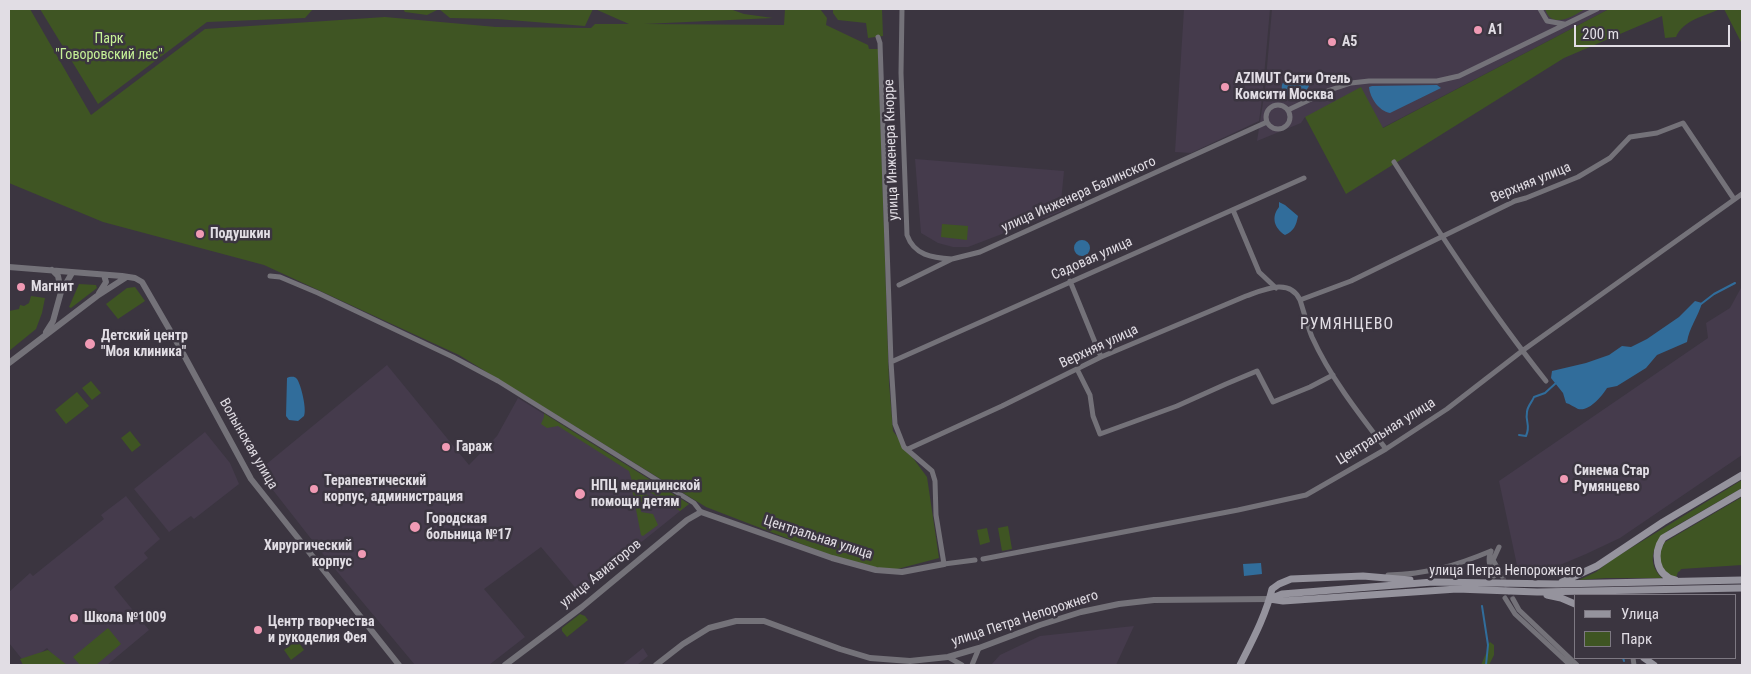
<!DOCTYPE html>
<meta charset="utf-8">
<style>
body{margin:0}
#map{position:relative;width:1751px;height:674px;overflow:hidden;background:#3b3540;font-family:"Roboto Condensed",sans-serif}
canvas{display:block}
.frame{position:absolute;inset:0;border:10px solid #e1dde4;pointer-events:none}
.legend{position:absolute;left:1574px;top:594px;width:162px;height:65px;box-sizing:border-box;background:#3b3540;border:1px solid #7d7882;margin:0;padding:6px 9px;list-style:none;font-size:15px;color:#e1dde4}
.legend li{display:flex;align-items:center;gap:10px;height:25px}
.legend b{width:25px;border:1px solid #7d7882}
.scale{position:absolute;left:1574px;top:25px;width:156px;height:22px;box-sizing:border-box;border:2px solid #e1dde4;border-top:0;padding-left:6px;font-size:15px;line-height:18px;white-space:nowrap;color:#e1dde4;-webkit-text-stroke:4px #3b3540;paint-order:stroke}
</style>
<div id="map">
<canvas width="1751" height="674"></canvas>
<div class="frame"></div>
<ul class="legend">
<li><b style="height:6px;background:#95939d"></b>Улица</li>
<li><b style="height:14px;background:#3f5523"></b>Парк</li>
</ul>
<div class="scale">200 m</div>
</div>
<script>
const ctx = document.querySelector('canvas').getContext('2d');
ctx.lineJoin = 'round';
function paint(path, color) { ctx.fillStyle = color; ctx.fill(path, 'evenodd'); }
function strokePath(path, color, width, dash) { ctx.strokeStyle = color; ctx.lineWidth = width; ctx.lineCap = dash ? 'butt' : 'round'; ctx.setLineDash(dash || []); ctx.stroke(path); }
function write(font, color, halo, rows, align = 'center') {
  ctx.font = font + ' "Roboto Condensed",sans-serif'; ctx.lineWidth = 5; ctx.setLineDash([]); ctx.textBaseline = 'middle'; ctx.strokeStyle = halo; ctx.fillStyle = color; for (const [text, x, y, turn = 0] of rows) {
    ctx.save(); ctx.translate(x, y); ctx.rotate((+turn || 0) * Math.PI / 180); ctx.textAlign = isNaN(turn) ? turn : align; if (halo) ctx.strokeText(text, 0, 0); ctx.fillText(text, 0, 0); ctx.restore();
  }
}
paint(new Path2D(`
 M 1184,9 L 1270,9 L 1262,99 L 1259,121 L 1191,153 L 1175,152 Z
 M 1272,9 L 1609,9 L 1382,128 L 1305,117 L 1301,123 L 1257,141 L 1265,90 Z
 M 915,159 L 1064,171 L 1061,202 L 1062,211 L 968,247 L 953,247 L 938,243 L 921,233 Z
 M 1742,286 L 1742,455 L 1620,538 L 1586,554 L 1548,570 L 1518,570 L 1499,481 L 1708,338 L 1706,323 L 1730,308 Z
 M 387,365 L 469,465 L 497,436 L 518,398 L 689,504 L 579,592 L 541,547 L 484,589 L 525,637 L 489,665 L 415,665 L 330,563 L 258,471 Z
 M 205,432 L 230,463 L 239,484 L 194,519 L 191,516 L 169,532 L 134,489 Z
 M 126,496 L 160,539 L 144,553 L 148,558 L 114,587 L 149,630 L 107,665 L 61,665 L 47,648 L 26,664 L 9,643 L 9,592 L 30,573 L 33,576 L 104,519 L 101,515 Z
 M 1134,626 L 1116,665 L 991,665 L 1000,655 L 1040,636 Z
 M 643,648 L 648,656 L 637,665 L 622,665 Z`), '#453b4c');
paint(new Path2D(`
 M 9,9 L 30,9 L 91,115 L 205,29 L 385,17 L 496,27 L 591,28 L 595,24 L 629,24 L 595,9 L 730,9 L 744,14 L 773,18 L 644,24 L 784,25 L 785,9 L 820,9 L 827,18 L 826,25 L 868,45 L 869,49 L 878,49 L 889,383 L 893,431 L 927,477 L 939,558 L 886,572 L 833,556 L 706,507 L 459,355 L 264,265 L 103,222 L 9,183 Z
 M 40,9 L 313,9 L 305,18 L 207,22 L 98,104 Z
 M 403,9 L 593,9 L 585,26 L 497,19 L 450,18 L 439,9 L 427,15 L 405,12 Z
 M 833,9 L 882,9 L 883,36 L 868,38 L 866,23 L 838,20 L 833,13 Z
 M 1545,9 L 1585,9 C 1573,16 1552,30 1545,9 Z
 M 1609,9 L 1720,9 C 1705,16 1683,20 1676,37 L 1665,38 L 1662,16 L 1564,58 L 1346,194 L 1305,117 L 1361,87 L 1383,128 Z
 M 1724,9 L 1742,9 L 1742,44 Z
 M 942,224 L 968,226 L 967,240 L 941,237 Z
 M 79,284 L 96,285 L 97,288 L 71,308 L 69,307 Z
 M 135,287 L 145,301 L 118,319 L 106,304 L 127,288 Z
 M 31,296 L 45,298 L 42,313 L 36,329 L 9,351 L 9,311 L 19,309 L 20,305 L 24,306 L 29,303 Z
 M 91,381 L 101,393 L 92,400 L 82,388 Z
 M 77,392 L 89,406 L 66,424 L 55,410 Z
 M 544,413 L 545,414 L 689,504 L 680,511 L 632,481 L 629,471 L 558,426 L 547,428 L 541,424 L 544,417 Z
 M 130,431 L 141,445 L 132,452 L 121,438 Z
 M 1742,480 L 1742,488 L 1669,530 C 1654,542 1645,562 1662,578 L 1606,578 L 1579,580 L 1596,572 L 1613,559 Z
 M 631,484 L 655,500 L 643,500 L 641,512 L 653,514 L 658,525 L 643,536 L 641,535 Z
 M 1742,497 L 1742,565 L 1681,569 L 1680,571 L 1678,572 L 1676,578 C 1661,573 1655,556 1665,542 Z
 M 1008,526 L 1012,549 L 1002,551 L 998,528 Z
 M 987,528 L 990,542 L 980,545 L 977,530 Z
 M 580,614 L 585,616 L 588,620 L 567,637 L 562,631 L 562,628 Z
 M 108,628 L 121,644 L 96,665 L 80,665 L 73,657 Z
 M 297,640 L 304,650 L 291,660 L 284,650 Z
 M 1490,642 L 1494,645 L 1494,655 L 1489,665 L 1481,665 L 1487,651 L 1487,645 Z
 M 48,650 L 67,665 L 23,665 L 20,659 Z`), '#3f5523');
paint(new Path2D(`
 M 1286,79 L 1305,81 L 1309,86 L 1306,91 L 1291,98 L 1283,94 C 1281,87 1281,84 1286,79 Z
 M 1437,85 L 1441,88 L 1390,113 C 1379,111 1370,98 1369,87 L 1372,86 Z
 M 1279,202 L 1285,205 L 1298,216 C 1296,226 1294,231 1285,235 C 1274,228 1271,217 1279,207 Z
 M1074 248a8 8 0 1 1 16 0a8 8 0 1 1-16 0Z
 M 1695,301 L 1702,303 C 1698,317 1689,328 1687,342 L 1657,355 L 1646,368 L 1617,386 L 1607,388 C 1602,396 1589,412 1578,409 C 1574,407 1570,404 1566,403 L 1563,393 L 1551,378 L 1552,371 L 1586,363 L 1609,355 L 1622,346 L 1631,347 L 1647,339 L 1679,317 Z
 M 289,377 C 293,377 294,376 297,379 C 301,385 307,409 304,416 L 298,421 L 289,420 L 286,416 L 287,378 Z
 M 1261,563 L 1262,574 L 1244,576 L 1243,564 Z`), '#316d9b');
strokePath(new Path2D(`
 M 1701,304 L 1714,294 L 1735,283
 M 1519,435 L 1526,436 C 1531,425 1525,422 1527,412 C 1527,407 1532,402 1534,397 L 1545,393 L 1556,383
 M 1482,606 L 1488,645 L 1486,665
 M 1623,658 L 1624,661`), '#316d9b', 2);
strokePath(new Path2D(`
 M 1502,576 L 1513,599`), '#544e59', 5, [5, 2.5]);
strokePath(new Path2D(`
 M 902,9 L 901,73 L 907,235 C 914,255 932,258 952,259
 M 1540,9 L 1547,21 L 1564,24
 M 878,37 L 880,43 L 891,362 L 895,424 L 904,447 L 932,471 L 935,481 L 936,515 L 944,564 L 975,560
 M1266 117a12 12 0 1 1 24 0a12 12 0 1 1-24 0Z
 M 1288,110 L 1330,90 L 1351,83 L 1369,81 L 1437,81 L 1459,76 L 1597,9
 M 1394,162 C 1442,237 1491,312 1546,381
 M 1233,210 L 1259,272 L 1276,288
 M 270,276 L 280,277 L 318,293 L 453,357 L 498,381 L 694,503 L 701,512
 M 1070,281 L 1101,357
 M 899,285 L 952,259 L 980,252 L 1267,122
 M 1300,300 C 1304,312 1307,325 1312,337 C 1330,377 1359,414 1386,449
 M 891,362 L 1304,178
 M 1077,369 L 1090,395 L 1093,416 L 1100,434 L 1177,406 L 1226,384 L 1257,371 L 1273,402 L 1310,387 L 1333,375
 M 908,449 L 1002,406 L 1101,357 L 1246,296 C 1263,290 1290,277 1300,300 L 1351,281 L 1515,201 L 1526,198 L 1578,177 L 1610,158 L 1630,137 L 1657,133 L 1683,123 L 1734,199
 M 1499,547 L 1493,560 L 1502,576
 M 1491,551 C 1487,561 1490,566 1494,576
 M 983,559 L 1238,510 L 1306,495 L 1386,449 L 1447,409 L 1522,351 L 1742,194
 M 1388,575 C 1428,574 1455,566 1491,551
 M 1505,598 L 1515,614 L 1570,665
 M 1513,599 L 1519,610 L 1577,665
 M 948,657 L 962,665
 M 1633,658 L 1634,665
 M 972,665 L 979,648`), '#747279', 5);
strokePath(new Path2D(`
 M 9,267 L 122,276 L 135,278 L 142,282 L 179,346 L 251,479 L 399,665
 M 52,270 L 58,276 L 61,291
 M 99,293 L 106,282 L 104,275
 M 46,332 L 53,321 L 61,292 L 72,273
 M 9,363 L 97,296 L 125,278
 M 505,665 L 582,607 L 687,520 L 701,512 L 832,558 L 876,570 L 902,572 L 944,564
 M 656,665 L 683,644 L 709,628 L 736,621 L 764,621 L 840,649 L 870,658 L 910,661 L 948,657 L 979,648 L 1040,625 L 1081,612 L 1119,604 L 1154,600 L 1270,599`), '#747279', 6);
strokePath(new Path2D(`
 M 1675,580 C 1655,575 1653,553 1663,538 L 1742,492
 M 1562,582 L 1597,566 L 1663,522 L 1742,475
 M 1547,595 L 1561,598 L 1575,604
 M 1270,599 L 1282,594 L 1433,582 L 1557,584 L 1742,580
 M 1270,599 L 1283,601 L 1457,589 L 1537,592 L 1742,588
 M 1644,658 L 1654,665
 M 1240,665 C 1252,641 1266,615 1272,589 L 1279,584 L 1291,579 L 1363,576 L 1410,580`), '#95939d', 7);
for (const [x, y, r, color] of [
 [1478,30,5,"#f09ab4"],
 [1332,42,5,"#f09ab4"],
 [1225,87,5,"#f09ab4"],
 [200,234,5,"#f09ab4"],
 [21,287,5,"#f09ab4"],
 [90,344,6,"#f09ab4"],
 [446,447,5,"#f09ab4"],
 [1564,479,5,"#f09ab4"],
 [314,489,5,"#f09ab4"],
 [580,494,6,"#f09ab4"],
 [415,527,6,"#f09ab4"],
 [362,554,5,"#f09ab4"],
 [74,618,5,"#f09ab4"],
 [258,630,5,"#f09ab4"]
]) { const dot = new Path2D(); dot.arc(x, y, r, 0, 2 * Math.PI); ctx.fillStyle = color; ctx.fill(dot); strokePath(dot, '#3b3540', 2); }
write('bold 14px', '#e1dde4', '#3b3540', [
 ["А1",1488,30],
 ["А5",1342,42],
 ["AZIMUT Сити Отель",1235,79],
 ["Комсити Москва",1235,95],
 ["Подушкин",210,234],
 ["Магнит",31,287],
 ["Детский центр",101,336],
 ["\"Моя клиника\"",101,352],
 ["Гараж",456,447],
 ["Синема Стар",1574,471],
 ["Румянцево",1574,487],
 ["Терапевтический",324,481],
 ["корпус, администрация",324,497],
 ["НПЦ медицинской",591,486],
 ["помощи детям",591,502],
 ["Городская",426,519],
 ["больница №17",426,535],
 ["Хирургический",352,546,"right"],
 ["корпус",352,562,"right"],
 ["Школа №1009",84,618],
 ["Центр творчества",268,622],
 ["и рукоделия Фея",268,638]
], 'left');
write('14px', '#c6f296', '#3b3540', [
 ["Парк",109,39],
 ["\"Говоровский лес\"",109,55]
]);
write('14px', '#e1dde4', '#3b3540', [
 ["улица Инженера Кнорре",892,150,-92],
 ["Верхняя улица",1531,183,-22],
 ["улица Инженера Балинского",1079,195,-24],
 ["Садовая улица",1092,259,-24],
 ["Верхняя улица",1099,347,-25],
 ["Центральная улица",1386,432,-32],
 ["Волынская улица",248,444,60],
 ["Центральная улица",818,538,18],
 ["улица Петра Непорожнего",1506,571],
 ["улица Авиаторов",601,574,-39],
 ["улица Петра Непорожнего",1025,619,-18]
]);
ctx.letterSpacing = '1px';
write('16px', '#e1dde4', '#3b3540', [
 ["РУМЯНЦЕВО",1347,325]
]);
ctx.letterSpacing = '0px';
</script>
